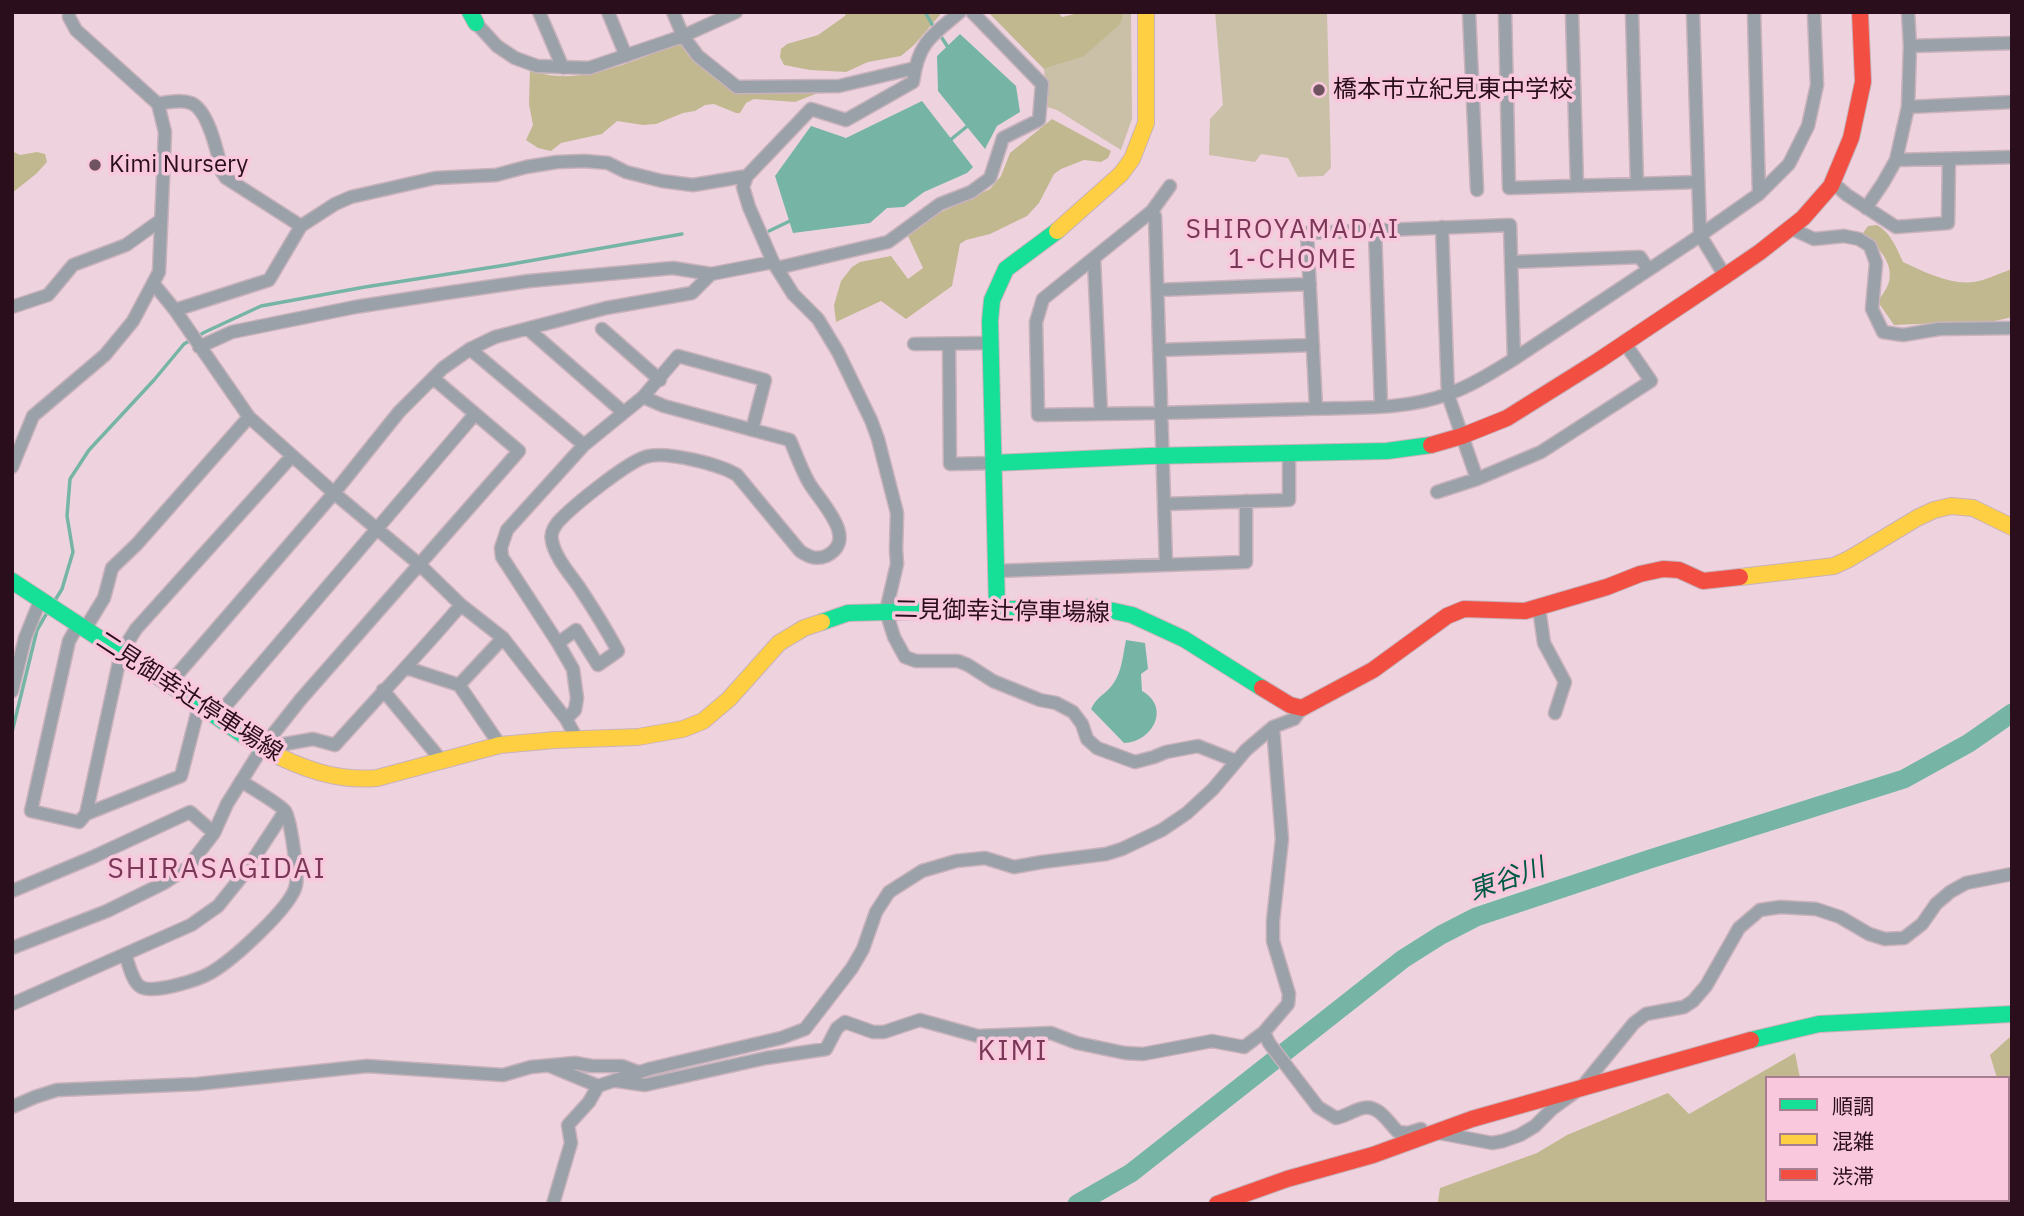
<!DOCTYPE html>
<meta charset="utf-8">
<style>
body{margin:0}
#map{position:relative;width:2024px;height:1216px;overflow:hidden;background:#eed3de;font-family:"IBM Plex Sans","Noto Sans JP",sans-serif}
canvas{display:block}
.frame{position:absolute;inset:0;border:14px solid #2a0e1c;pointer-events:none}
.legend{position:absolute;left:1765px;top:1076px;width:245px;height:126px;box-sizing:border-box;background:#f9c8dc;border:2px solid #a67e8f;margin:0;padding:9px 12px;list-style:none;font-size:21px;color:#2a0e1c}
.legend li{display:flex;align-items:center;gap:14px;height:35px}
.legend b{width:35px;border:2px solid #a67e8f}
</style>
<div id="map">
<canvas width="2024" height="1216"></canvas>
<div class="frame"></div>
<ul class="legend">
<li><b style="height:9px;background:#16e098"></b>順調</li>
<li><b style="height:9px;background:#ffcf43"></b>混雑</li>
<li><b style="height:9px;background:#f24e42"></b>渋滞</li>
</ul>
</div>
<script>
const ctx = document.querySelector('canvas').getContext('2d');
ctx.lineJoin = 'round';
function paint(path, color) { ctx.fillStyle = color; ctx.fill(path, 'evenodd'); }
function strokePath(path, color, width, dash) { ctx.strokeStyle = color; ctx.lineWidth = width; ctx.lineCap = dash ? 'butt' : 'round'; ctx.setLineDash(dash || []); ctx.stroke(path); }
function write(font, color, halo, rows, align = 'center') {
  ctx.font = font + ' "IBM Plex Sans","Noto Sans JP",sans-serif'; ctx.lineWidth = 7; ctx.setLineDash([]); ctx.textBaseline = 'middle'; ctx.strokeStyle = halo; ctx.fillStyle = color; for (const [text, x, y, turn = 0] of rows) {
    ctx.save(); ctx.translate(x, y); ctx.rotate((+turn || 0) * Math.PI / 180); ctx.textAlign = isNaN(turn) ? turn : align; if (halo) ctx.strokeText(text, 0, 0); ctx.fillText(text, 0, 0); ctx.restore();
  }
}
paint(new Path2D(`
 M 1122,12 L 1131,12 L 1132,119 L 1121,150 L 1057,110 L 1047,107 L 1044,69 L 1083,57 L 1123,16 Z
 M 1215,12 L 1327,12 L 1331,168 L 1323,176 L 1298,177 L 1288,158 L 1261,154 L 1255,162 L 1209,155 L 1210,119 L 1223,105 Z`), '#cac0a7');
paint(new Path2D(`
 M 846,12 L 941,12 L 940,15 L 914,45 L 901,56 L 868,62 L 846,72 L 810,70 L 784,65 L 780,57 L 781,49 L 787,44 L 818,35 L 845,16 Z
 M 988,12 L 1058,12 L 1062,17 L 1083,12 L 1122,12 L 1123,16 L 1120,24 L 1083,57 L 1044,69 Z
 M 678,43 L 702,61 L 735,91 L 823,91 L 795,102 L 754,99 L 746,103 L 740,113 L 736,113 L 714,104 L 705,105 L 695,111 L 683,113 L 656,124 L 643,125 L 617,121 L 602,134 L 561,143 L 551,151 L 538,148 L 526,140 L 533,125 L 529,104 L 530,69 C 572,90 637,60 678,43 Z
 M 1052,119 L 1111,151 L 1108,158 L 1101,162 L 1084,160 L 1061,169 L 1054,174 L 1039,203 L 1027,216 L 990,234 L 966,240 L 960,244 L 952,286 L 906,319 L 881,301 L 836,322 L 834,305 L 841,281 L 852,267 L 860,262 L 891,256 L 908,279 L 923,268 L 908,236 L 935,215 L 990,189 L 1001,176 L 1010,153 Z
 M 12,151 L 20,155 L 37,152 L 45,154 L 47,162 L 36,174 L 12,193 Z
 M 1877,225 C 1891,233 1896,247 1903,262 C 1925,272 1949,285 1974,282 C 1987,280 2000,273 2012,269 L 2012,317 L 1995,321 L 1894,325 L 1878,302 C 1881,296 1887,289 1889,282 C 1894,261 1876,246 1863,233 L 1868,226 Z
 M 2012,1035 L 2012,1148 L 2008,1143 L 2008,1078 L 1997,1078 L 1990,1055 Z
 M 1795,1053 L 1800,1078 L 1767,1078 L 1767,1200 L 1941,1200 L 1941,1204 L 1435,1204 L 1438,1202 L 1440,1188 L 1537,1153 L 1567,1135 L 1668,1093 L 1689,1114 Z`), '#c1b890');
paint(new Path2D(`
 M 960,34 L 1016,86 L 1020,112 L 997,126 L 985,149 L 938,91 L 937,56 Z
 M 922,101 L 973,167 L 967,173 L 924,192 L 904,207 L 887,208 L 870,223 L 793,233 L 775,176 L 811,126 L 846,138 Z
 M 1126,640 L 1145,643 L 1148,669 L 1141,674 L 1142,691 C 1171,707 1153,742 1124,743 L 1091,709 C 1096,697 1106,694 1113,684 C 1122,672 1123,654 1126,640 Z`), '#76b5a5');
strokePath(new Path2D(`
 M 925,12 L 933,26
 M 942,38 L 949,49
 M 949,141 L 970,124
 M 769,231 L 792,220
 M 54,602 L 62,589 L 73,552 L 67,516 L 70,479 L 89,450 L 154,380 L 184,344 L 205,332 L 261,306 L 365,287 L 506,265 L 682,234
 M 12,732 L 37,630 L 48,611`), '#76b5a5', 3.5);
strokePath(new Path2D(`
 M 1077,1204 L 1131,1173 L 1403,959 L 1441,935 L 1476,917 L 1650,859 L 1904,779 L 1969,743 L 2012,713`), '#76b5a5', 19);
const street = new Path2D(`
 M 539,12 L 563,68
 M 608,12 L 626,56
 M 673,12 L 683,36 L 698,56 L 737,87 L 839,86 L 915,68
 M 960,12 C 931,36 918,43 913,82 L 846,120 L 811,109 L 747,176 L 743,187 L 749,207 L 773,262 L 793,294 L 818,319 L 838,352 L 871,420 L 878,439 L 897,513 L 896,550 L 897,564 L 886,611 L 894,637 L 905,657 L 916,661 L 958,661 L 968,665 L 993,681 L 1040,700 L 1056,703 L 1073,712 L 1082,724 L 1087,739 L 1097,748 L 1135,762 L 1154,757 L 1166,752 L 1198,746 L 1236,761
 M 1469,12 L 1477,190
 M 1505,12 L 1509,188 L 1698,182
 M 1572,12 L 1577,186
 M 1632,12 L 1637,184
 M 1693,12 L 1700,235 L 1725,276
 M 1754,12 L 1759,194
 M 476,23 L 497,46 L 515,58 L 537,66 L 589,68 L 683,36 L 736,12
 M 1910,46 L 2012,43
 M 158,104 C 167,102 182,100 191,103 C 209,110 218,155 222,172 L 226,178 L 301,226
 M 1908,107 L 2012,102
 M 1896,160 L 2012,157
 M 1832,182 L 1847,195 L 1896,227 L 1948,223 L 1949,159
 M 1170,186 L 1152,211 L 1043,299 L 1036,322 L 1038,415 C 1127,414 1216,412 1305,409 C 1351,407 1403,411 1448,394 C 1471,386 1493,372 1514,359 L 1689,243 L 1759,194 L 1789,164 L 1808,126 L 1817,85 L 1814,12
 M 1866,208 L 1883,183 L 1896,160 L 1908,107 L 1910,46 L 1908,12
 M 1155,216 L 1166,565
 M 1442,227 L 1448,395 L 1477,479
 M 1790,228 L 1814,239 L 1844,236 L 1859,239 L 1870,246 L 1876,263 L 1872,309 L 1883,332 L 1903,335 L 1939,329 L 2012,328
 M 1375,230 L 1381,406
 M 1094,259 L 1101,414
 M 1511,262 L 1640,257 L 1648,269
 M 777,268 L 888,242 L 940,204 L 971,192 L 990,178 L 1003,138 L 1039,120 L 1042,84 L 972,12
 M 153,283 L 175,310 L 249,417 L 334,493 L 420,565 L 461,605 L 503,638 L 566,719 L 577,739
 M 1157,290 L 1310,284
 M 12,307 L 48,295 L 73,265 L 126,245 L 161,220
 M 175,310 L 269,280 L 301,226 L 335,204 L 351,197 L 435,178 L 496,175 L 526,167 L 557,162 L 585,161 L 608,163 L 626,172 L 662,181 L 693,185 L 747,176
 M 528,329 L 623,412
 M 602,329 L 660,380
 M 914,344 L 990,343
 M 949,344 L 950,464 L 994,463
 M 199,347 L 232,332 L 355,307 L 446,293 L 529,281 L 673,268 L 711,274 L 773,262
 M 470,349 L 584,445
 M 1159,350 L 1313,345
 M 433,378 L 443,368 L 470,349 L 495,337 L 606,308 L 692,293 L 711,274
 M 1316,408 L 1307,233 L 1510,225 L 1514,359
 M 12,467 L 33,416 L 105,355 L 133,321 L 159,272 L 165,132 L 158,104 L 76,30 L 69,17 L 69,12
 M 1437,492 L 1477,479 L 1541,452 L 1651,381 L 1624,342
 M 1164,504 L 1289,500 L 1289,454
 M 996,571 L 1246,562 L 1246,501
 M 1539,608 L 1544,643 L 1565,682 L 1555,713
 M 78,625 L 69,641 L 31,811 L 79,822 L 86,814
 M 85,629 L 104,598 L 112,568 L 137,544 L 249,417
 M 558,643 L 576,630 L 598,665 L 618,651 C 606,629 593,608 579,587 C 570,574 555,557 552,541 C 550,534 554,527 558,522 C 573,506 630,459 649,456 C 669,452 719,464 737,475 L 800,551 C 809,557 816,560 826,556 C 861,539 818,500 808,481 C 801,468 796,454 790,440 L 664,406 L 643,397
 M 407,668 L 459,685 L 500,745
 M 459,685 L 503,638
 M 383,690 L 442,761
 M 12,691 L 25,638 L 40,601
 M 199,706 L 181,776 L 86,814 L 121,653 L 136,629 L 292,456
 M 217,716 L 475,414
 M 566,719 L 575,710 L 577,698 L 573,669 L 558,643 L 502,557 L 501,548 L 507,530 L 584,445 L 643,397 L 678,356 L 765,380 L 752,430
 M 262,748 L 313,739 L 335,745 C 377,698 420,653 461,605
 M 12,891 L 93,857 L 190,812 L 214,833
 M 12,948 L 107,911 L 164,883 L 187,868 L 214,833 L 227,804 L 262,748 L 301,699 L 519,451 L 433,378 L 399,412 L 334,493 L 169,684
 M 125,954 C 129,964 132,982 141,987 C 154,994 199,980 212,972 C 232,960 292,907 296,885 C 298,874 291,820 285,811 C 280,804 250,787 241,781
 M 12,1004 L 191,925 L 218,906 L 243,875 L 285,811
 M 1264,1032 L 1269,1043 L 1318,1107 L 1336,1118 C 1346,1116 1354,1110 1363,1108 C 1378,1104 1389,1123 1398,1132 L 1408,1133 L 1421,1129
 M 550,1066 L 598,1086
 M 617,1081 L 645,1085 L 766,1058 L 826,1049 L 837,1028 L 845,1022 L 873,1032 L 884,1032 L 920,1020 L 978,1036 L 1051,1033 L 1077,1043 L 1125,1053 L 1143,1054 L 1212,1041 L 1244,1047 L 1264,1032 L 1288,1004 L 1289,994 L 1273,941 L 1273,921 L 1282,839 L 1273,727
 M 12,1107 L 35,1097 L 57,1090 L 197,1084 L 367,1066 L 503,1075 L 531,1067 L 575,1063 L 592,1066 L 622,1066 L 638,1072
 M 1439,1133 L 1492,1143 L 1503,1141 L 1520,1135 L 1535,1126 L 1552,1109 L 1581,1088 L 1634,1023 L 1646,1014 L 1684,1007 L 1693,1001 L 1706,986 L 1739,928 L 1760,910 L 1780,907 L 1816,909 L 1840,917 L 1869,934 L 1885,939 L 1904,938 L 1922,924 L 1936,904 L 1950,892 L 1966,883 L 2012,874
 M 553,1204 L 571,1143 L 568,1125 L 589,1102 L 598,1086 L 649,1069 L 781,1038 L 805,1029 L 852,968 L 863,949 L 876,912 L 889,892 L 922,871 L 956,861 L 985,858 L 1014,867 L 1042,862 L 1106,854 L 1122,849 L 1162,830 L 1187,813 L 1213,789 L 1246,750 L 1273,727 L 1294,719 L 1302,708`);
const fast = new Path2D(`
 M 470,12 L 476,23
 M 994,463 L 1150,456 L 1387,451 L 1431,445
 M 12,581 L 169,684 L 262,748 L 280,757
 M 997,608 L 990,321 L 992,300 L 1006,269 L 1057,231
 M 822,622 L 848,613 L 1095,607 L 1132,615 L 1184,639 L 1262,688
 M 1751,1040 L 1819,1024 L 2012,1014`);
const slow = new Path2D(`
 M 1057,231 L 1121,174 L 1132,159 L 1146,123 L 1146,12
 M 1740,577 L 1834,566 L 1849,559 L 1917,518 L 1934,510 L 1951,506 L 1973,508 L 2012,527
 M 280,757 C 312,772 342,781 377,778 L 500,745 L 555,740 L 638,737 L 683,729 L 703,721 L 729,699 L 779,643 L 804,628 L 822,622`);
const jam = new Path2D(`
 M 1431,445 L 1462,436 L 1507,418 L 1598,361 L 1725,276 L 1760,252 L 1803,218 L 1831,186 L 1851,138 L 1863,82 L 1860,12
 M 1262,688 L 1290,705 L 1302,708 L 1373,670 L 1447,616 L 1464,609 L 1525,611 L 1607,587 L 1640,574 L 1663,569 L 1679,570 L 1703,581 L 1740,577
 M 1217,1204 L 1287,1179 L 1373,1155 L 1472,1119 L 1751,1040`);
strokePath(street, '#c8b2bc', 15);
strokePath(fast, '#c8b2bc', 18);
strokePath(slow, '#c8b2bc', 18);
strokePath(jam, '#c8b2bc', 18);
strokePath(street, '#9ba1a8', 12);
strokePath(fast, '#16e098', 16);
strokePath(slow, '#ffcf43', 16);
strokePath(jam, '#f24e42', 16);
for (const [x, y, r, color] of [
 [1319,90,7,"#6f5360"],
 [95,165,7,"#6f5360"]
]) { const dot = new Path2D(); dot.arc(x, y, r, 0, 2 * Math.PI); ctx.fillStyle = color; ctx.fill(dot); strokePath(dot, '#f9c8dc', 2.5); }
write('24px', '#2a0e1c', '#f9c8dc', [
 ["橋本市立紀見東中学校",1333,90],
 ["Kimi Nursery",109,165]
], 'left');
write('24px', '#2a0e1c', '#f9c8dc', [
 ["二見御幸辻停車場線",1002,612,1],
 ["二見御幸辻停車場線",189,697,33]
]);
ctx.letterSpacing = '2px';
write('26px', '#7b3758', '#f9c8dc', [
 ["SHIROYAMADAI",1293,230],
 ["1-CHOME",1293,260]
]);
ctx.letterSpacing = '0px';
write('italic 26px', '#005946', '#f9c8dc', [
 ["東谷川",1507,880,-19]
]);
ctx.letterSpacing = '2px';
write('28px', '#7b3758', '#f9c8dc', [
 ["SHIRASAGIDAI",217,870],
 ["KIMI",1013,1052]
]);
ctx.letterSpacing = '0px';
</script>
